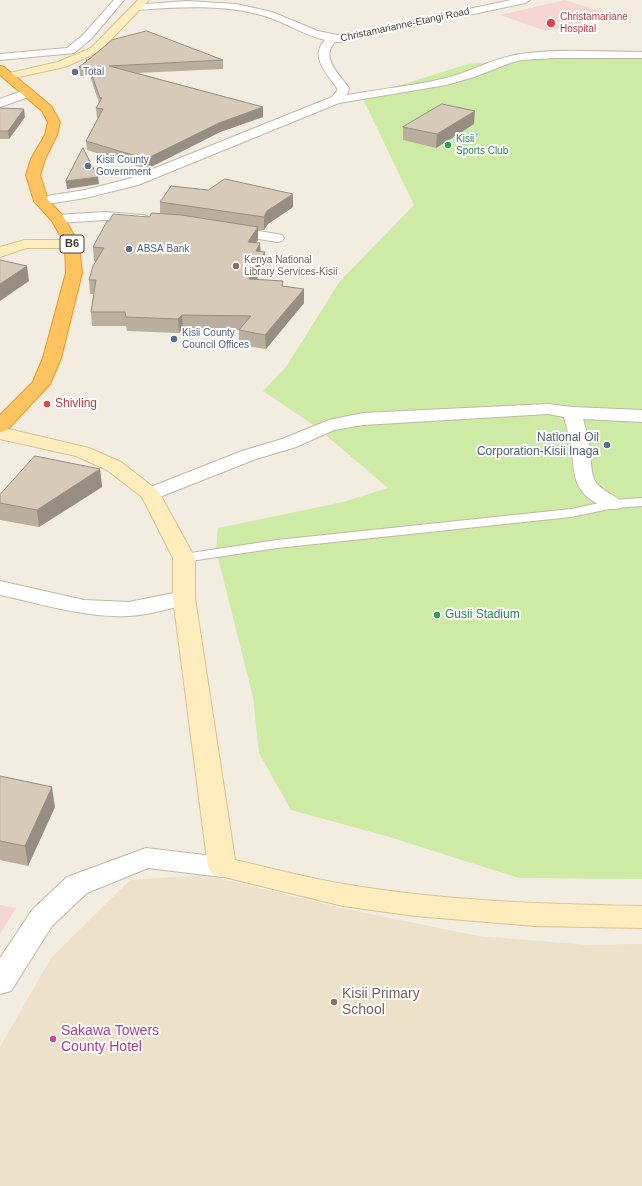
<!DOCTYPE html>
<style>
body{margin:0}
canvas{display:block;background:#f2ece1}
</style>
<canvas width="642" height="1186"></canvas>
<script>
const ctx = document.querySelector('canvas').getContext('2d');
ctx.lineJoin = 'round';
function paint(path, color) { ctx.fillStyle = color; ctx.fill(path, 'evenodd'); }
function strokePath(path, color, width, dash) { ctx.strokeStyle = color; ctx.lineWidth = width; ctx.lineCap = dash ? 'butt' : 'round'; ctx.setLineDash(dash || []); ctx.stroke(path); }
function write(font, color, halo, rows, align = 'center') {
  ctx.font = font + ' Helvetica,sans-serif'; ctx.lineWidth = 4; ctx.setLineDash([]); ctx.textBaseline = 'middle'; ctx.strokeStyle = halo; ctx.fillStyle = color; for (const [text, x, y, turn = 0] of rows) {
    ctx.save(); ctx.translate(x, y); ctx.rotate((+turn || 0) * Math.PI / 180); ctx.textAlign = isNaN(turn) ? turn : align; if (halo) ctx.strokeText(text, 0, 0); ctx.fillText(text, 0, 0); ctx.restore();
  }
}
paint(new Path2D(`
 M 204,875 L 346,909 L 478,936 L 588,945 L 642,944 L 642,1186 L 0,1186 L 0,1047 L 51,958 L 130,880 Z`), '#ede1c9');
paint(new Path2D(`
 M 565,0 L 612,15 L 546,31 L 500,15 Z
 M 0,905 L 16,908 L 0,934 Z`), '#f5d6d3');
paint(new Path2D(`
 M 604,51 L 642,51 L 642,879 L 519,878 L 386,836 L 291,810 L 259,753 L 253,697 L 216,550 L 218,528 L 343,502 L 388,488 L 315,426 L 263,391 L 286,367 L 340,281 L 414,205 L 362,97 L 468,64 Z`), '#ceeba6');
paint(new Path2D(`
 M 469,132 L 480,134 L 465,145 L 454,143 Z`), '#97d3f5');
const lane = new Path2D(`
 M 642,498 L 642,506 L 614,508 L 571,517 L 277,548 L 184,562 L 179,561 L 177,558 L 179,555 L 184,554 L 277,540 L 571,509 L 614,500 Z`);
const street = new Path2D(`
 M 114,0 L 124,0 L 91,39 L 74,53 L 0,60 L 0,54 L 67,48 L 83,35 Z
 M 511,0 L 530,0 L 525,3 L 342,42 L 335,42 C 320,57 339,74 349,88 L 347,95 C 380,89 414,86 446,78 C 471,72 495,57 521,54 C 560,48 602,52 642,52 L 642,58 L 555,58 L 521,60 L 510,63 L 474,77 L 446,85 L 339,103 L 138,185 L 85,198 L 41,205 L 36,204 L 34,201 L 36,198 L 41,197 L 85,190 L 128,179 L 332,97 L 337,91 L 337,88 C 327,74 309,56 325,40 C 304,35 286,23 265,16 C 224,4 179,7 137,10 L 133,9 L 132,7 L 133,5 L 186,1 L 236,4 L 272,12 L 318,31 L 342,36 Z
 M 27,89 L 31,90 L 33,93 L 31,96 L 0,107 L 0,99 Z
 M 105,212 L 142,215 L 147,216 L 149,219 L 147,222 L 142,223 L 105,220 L 58,223 L 53,222 L 51,219 L 53,216 L 58,215 Z
 M 228,226 L 277,234 L 282,235 L 284,238 L 282,241 L 277,242 L 223,233 L 221,230 L 223,227 Z
 M 548,404 L 572,407 L 642,410 L 642,422 L 583,419 C 585,427 588,435 589,443 C 592,455 589,474 597,484 C 605,493 618,496 624,504 L 621,508 C 613,510 608,509 600,505 C 571,491 575,472 571,445 C 569,435 566,426 564,417 L 548,414 L 363,425 L 334,430 L 296,447 L 256,459 L 157,498 L 150,500 L 143,498 L 140,494 L 143,490 L 242,451 L 282,439 L 329,420 L 363,413 Z
 M 0,581 L 84,600 L 129,602 L 184,591 L 192,593 L 195,598 L 192,603 C 171,608 150,615 129,616 C 85,618 42,604 0,595 Z
 M 146,848 L 222,857 L 232,860 L 236,867 L 232,874 L 222,877 L 148,868 L 87,893 L 52,926 L 11,991 L 0,994 L 0,958 L 32,910 L 67,877 Z`);
const secondary = new Path2D(`
 M 138,0 L 149,0 L 99,52 L 65,67 L 9,79 L 5,78 L 3,76 L 5,74 L 58,62 L 91,48 Z
 M 25,240 L 72,240 L 77,241 L 79,244 L 77,247 L 72,248 L 26,248 L 0,257 L 0,247 Z
 M 0,427 L 89,448 L 121,462 L 157,490 L 160,494 L 195,558 L 195,598 L 235,860 C 271,868 307,878 344,884 C 442,901 542,904 642,906 L 642,928 L 535,926 L 415,916 L 343,906 L 212,874 L 208,867 L 173,598 L 173,558 L 142,497 L 107,470 L 76,456 L 0,439 Z`);
const highway = new Path2D(`
 M 0,66 L 4,67 L 51,106 L 60,122 L 57,135 L 45,159 L 40,175 L 48,200 L 63,216 L 79,244 L 82,273 L 61,358 L 50,384 L 7,430 L 0,432 L 0,415 L 33,382 L 43,358 L 66,273 L 65,244 L 52,221 L 34,201 L 26,175 L 31,159 L 45,135 L 48,122 L 42,111 L 0,75 Z`);
strokePath(lane, '#c1b7a6', 2);
strokePath(street, '#c1b7a6', 2);
strokePath(secondary, '#d9c28f', 2);
strokePath(highway, '#e99924', 2);
paint(lane, '#fff');
paint(street, '#fff');
paint(secondary, '#ffedbe');
paint(highway, '#ffc35f');
paint(new Path2D(`
 M 86,60 L 223,60 L 223,69 L 137,73 L 263,107 L 263,117 L 220,132 L 147,169 L 87,150 L 86,141 L 98,118 L 97,118 L 96,108 L 99,103 L 90,76 L 80,76 L 79,67 L 86,61 Z
 M 0,108 L 25,117 L 9,139 L 0,139 Z
 M 474,124 L 436,148 L 403,140 L 403,127 Z
 M 160,202 L 293,207 L 268,224 L 264,230 L 258,230 L 258,240 L 256,243 L 260,243 L 260,251 L 265,265 L 257,279 L 283,281 L 283,286 L 304,289 L 304,303 L 266,349 L 239,345 L 239,330 L 183,329 L 179,333 L 127,331 L 126,326 L 92,326 L 91,312 L 94,294 L 90,294 L 89,280 L 96,261 L 94,261 L 93,247 L 149,217 L 160,214 Z
 M 100,469 L 102,487 L 39,527 L 0,520 L 0,503 Z
 M 0,776 L 55,807 L 28,866 L 0,860 Z`), '#baae9f');
paint(new Path2D(`
 M 263,107 L 263,117 L 220,132 L 147,169 L 146,159 L 219,123 Z
 M 24,109 L 25,117 L 9,139 L 8,131 Z
 M 475,111 L 474,124 L 436,148 L 437,134 Z
 M 98,177 L 99,184 L 67,189 L 66,181 Z
 M 293,194 L 293,207 L 268,224 L 264,230 L 264,217 L 267,211 Z
 M 258,227 L 258,240 L 249,256 L 248,242 Z
 M 260,243 L 261,257 L 256,251 Z
 M 265,252 L 265,265 L 249,293 L 249,279 Z
 M 27,266 L 29,281 L 0,301 L 0,284 Z
 M 304,289 L 304,303 L 266,349 L 265,335 Z
 M 182,315 L 183,329 L 179,333 L 178,319 Z
 M 100,469 L 102,487 L 39,527 L 37,510 Z
 M 52,787 L 55,807 L 28,866 L 25,846 Z`), '#978d82');
const building = new Path2D(`
 M 147,31 L 223,60 L 109,66 L 263,107 L 219,123 L 146,159 L 86,141 L 103,109 L 96,108 L 102,98 L 100,98 L 89,67 L 79,67 L 87,61 L 86,60 L 88,60 L 112,40 Z
 M 442,104 L 475,111 L 437,134 L 403,127 Z
 M 0,108 L 24,109 L 8,131 L 0,131 Z
 M 83,148 L 98,177 L 66,181 Z
 M 225,179 L 293,194 L 267,211 L 264,217 L 160,202 L 171,186 L 208,190 Z
 M 152,213 L 181,215 L 258,227 L 248,242 L 260,243 L 256,251 L 265,252 L 249,279 L 283,281 L 282,286 L 304,289 L 265,335 L 239,330 L 251,316 L 182,315 L 178,319 L 126,317 L 125,312 L 91,312 L 96,280 L 89,280 L 93,266 L 104,248 L 93,247 L 107,221 L 109,221 L 113,214 L 149,217 Z
 M 0,260 L 27,266 L 0,284 Z
 M 35,456 L 100,469 L 37,510 L 0,503 L 0,495 Z
 M 0,776 L 52,787 L 25,846 L 0,841 Z`);
paint(building, '#d8cab9');
strokePath(building, '#978d82', 1);
for (const [x, y, r, color] of [
 [551,23,5,"#e0444e"],
 [75,72,4,"#5c6f8a"],
 [448,145,4,"#2e9e5b"],
 [88,166,4,"#5c6f8a"],
 [129,249,4,"#5c6f8a"],
 [236,266,4,"#8d6e63"],
 [174,339,4,"#5c6f8a"],
 [47,404,4,"#e0444e"],
 [607,445,4,"#5c6f8a"],
 [437,615,4,"#2e9e5b"],
 [334,1002,4,"#8d6e63"],
 [53,1039,4,"#d1479c"]
]) { const dot = new Path2D(); dot.arc(x, y, r, 0, 2 * Math.PI); ctx.fillStyle = color; ctx.fill(dot); strokePath(dot, '#fff', 1.5); }
write('10px', '#be3a42', '#fff', [
 ["Christamariane",560,17],
 ["Hospital",560,29]
], 'left');
write('10px', '#443c32', '#fff', [
 ["Christamarianne-Etangi Road",405,25,-12]
]);
write('10px', '#4e5e75', '#fff', [
 ["Total",83,72],
 ["Kisii County",96,160],
 ["Government",96,172],
 ["ABSA Bank",137,249],
 ["Kisii County",182,333],
 ["Council Offices",182,345]
], 'left');
write('10px', '#27864d', '#fff', [
 ["Kisii",456,139],
 ["Sports Club",456,151]
], 'left');
write('10px', '#785e54', '#fff', [
 ["Kenya National",244,260],
 ["Library Services-Kisii",244,272]
], 'left');
for (const [x, y, w] of [
 [72,244,24]
]) { const box = new Path2D(); box.roundRect(x - w / 2, y - 9, w, 18, 3); ctx.fillStyle = '#fff'; ctx.fill(box); strokePath(box, '#443c32', 1); }
write('bold 11px', '#443c32', null, [
 ["B6",72,244]
]);
write('12px', '#be3a42', '#fff', [
 ["Shivling",55,404]
], 'left');
write('12px', '#4e5e75', '#fff', [
 ["National Oil",599,438],
 ["Corporation-Kisii Inaga",599,452]
], 'right');
write('12px', '#27864d', '#fff', [
 ["Gusii Stadium",445,615]
], 'left');
write('14px', '#785e54', '#fff', [
 ["Kisii Primary",342,994],
 ["School",342,1010]
], 'left');
write('14px', '#b23c85', '#fff', [
 ["Sakawa Towers",61,1031],
 ["County Hotel",61,1047]
], 'left');
</script>
